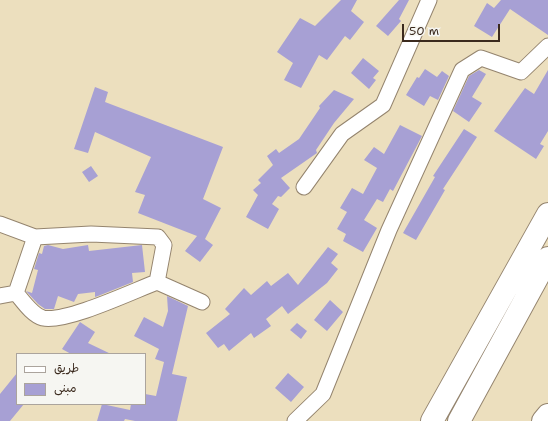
<!DOCTYPE html>
<meta charset="utf-8">
<style>
body{margin:0}
#map{position:relative;width:548px;height:421px;overflow:hidden;background:#ecdfbe;font-family:"Shantell Sans","Playpen Sans Arabic",sans-serif}
canvas{display:block}
.legend{position:absolute;left:16px;top:353px;width:130px;height:52px;box-sizing:border-box;background:#f6f6f2;border:1px solid #aba49d;margin:0;padding:5px 7px;list-style:none;font-size:12px;color:#3b2a1e}
.legend li{display:flex;align-items:center;gap:8px;height:20px}
.legend b{width:20px;border:1px solid #aba49d}
.scale{position:absolute;left:402px;top:24px;width:98px;height:18px;box-sizing:border-box;border:2px solid #3b2a1e;border-top:0;padding-left:5px;font-size:12px;line-height:14px;white-space:nowrap;color:#3b2a1e;-webkit-text-stroke:3px #f6f6f2;paint-order:stroke}
</style>
<div id="map">
<canvas width="548" height="421"></canvas>
<ul class="legend">
<li><b style="height:5px;background:#fff"></b>طريق</li>
<li><b style="height:11px;background:#a7a0d4"></b>مبنى</li>
</ul>
<div class="scale">50 m</div>
</div>
<script>
const ctx = document.querySelector('canvas').getContext('2d');
ctx.lineJoin = 'round';
function paint(path, color) { ctx.fillStyle = color; ctx.fill(path, 'evenodd'); }
function strokePath(path, color, width, dash) { ctx.strokeStyle = color; ctx.lineWidth = width; ctx.lineCap = dash ? 'butt' : 'round'; ctx.setLineDash(dash || []); ctx.stroke(path); }
paint(new Path2D(`
 M 341,0 L 357,0 L 351,11 L 364,22 L 350,40 L 345,36 L 327,60 L 319,55 L 301,88 L 284,80 L 293,63 L 277,52 L 300,18 L 315,26 Z
 M 399,0 L 409,0 L 399,19 L 401,21 L 388,36 L 376,26 Z
 M 501,0 L 548,0 L 548,35 L 510,9 L 492,37 L 474,26 L 487,3 L 494,8 Z
 M 363,58 L 379,71 L 373,78 L 376,80 L 369,89 L 351,73 Z
 M 425,69 L 437,77 L 442,71 L 449,76 L 438,100 L 430,96 L 424,106 L 406,95 L 417,77 L 419,78 Z
 M 479,70 L 486,74 L 472,97 L 482,103 L 469,122 L 453,111 L 469,76 Z
 M 548,70 L 548,131 L 540,144 L 544,146 L 536,159 L 494,131 L 525,88 L 534,94 Z
 M 95,87 L 108,92 L 105,102 L 223,147 L 203,199 L 221,208 L 205,239 L 213,245 L 200,262 L 185,251 L 197,236 L 138,213 L 145,195 L 135,192 L 151,157 L 95,132 L 88,153 L 74,149 Z
 M 334,90 L 354,99 L 334,123 L 316,150 L 317,153 L 281,178 L 290,188 L 281,197 L 278,196 L 272,204 L 279,209 L 268,229 L 246,217 L 258,195 L 253,190 L 261,183 L 258,180 L 273,165 L 267,156 L 276,149 L 279,153 L 299,139 L 320,108 L 319,106 Z
 M 400,125 L 422,136 L 393,191 L 390,189 L 383,202 L 377,199 L 364,220 L 377,228 L 363,252 L 343,241 L 346,234 L 337,229 L 347,212 L 340,208 L 352,188 L 363,194 L 377,168 L 364,160 L 374,147 L 384,154 Z
 M 464,129 L 477,137 L 443,189 L 445,190 L 416,240 L 403,233 L 435,177 L 433,176 Z
 M 91,166 L 98,176 L 89,182 L 82,172 Z
 M 48,245 L 63,249 L 88,245 L 89,251 L 142,245 L 145,272 L 132,273 L 133,282 L 98,296 L 95,297 L 95,292 L 78,294 L 74,302 L 58,296 L 54,309 L 45,309 L 38,304 L 26,291 L 32,293 L 38,270 L 34,269 L 39,253 L 42,254 L 44,246 Z
 M 328,247 L 338,254 L 331,263 L 338,269 L 327,283 L 288,314 L 282,306 L 266,319 L 271,326 L 254,338 L 251,333 L 229,351 L 224,344 L 218,348 L 206,333 L 230,314 L 225,309 L 244,288 L 251,295 L 267,281 L 271,286 L 288,273 L 298,285 Z
 M 167,296 L 188,306 L 172,374 L 187,377 L 177,421 L 135,421 L 125,419 L 124,421 L 97,421 L 102,404 L 130,410 L 131,404 L 145,404 L 145,394 L 156,396 L 164,362 L 155,359 L 159,349 L 134,336 L 144,317 L 163,327 L 168,311 Z
 M 330,300 L 343,312 L 327,331 L 314,320 Z
 M 80,322 L 95,332 L 88,343 L 111,354 L 71,354 L 62,349 Z
 M 297,323 L 307,331 L 301,339 L 290,330 Z
 M 17,373 L 17,404 L 24,404 L 10,421 L 0,421 L 0,394 Z
 M 288,373 L 304,387 L 291,402 L 275,388 Z`), '#a7a0d4');
const minor = new Path2D(`
 M 304,187 L 342,134 L 383,105 L 429,0
 M 0,224 L 35,237 L 91,234 L 158,237 L 164,245 L 157,282
 M 16,293 L 35,237
 M 0,296 L 16,293 C 23,301 32,315 43,318 C 66,323 133,291 157,282 L 202,302
 M 295,421 L 323,394 L 389,230 L 462,70 L 481,58 L 521,72 L 548,46`);
const highway = new Path2D(`
 M 432,421 L 548,214
 M 459,421 L 548,258
 M 543,421 L 548,415`);
strokePath(minor, '#94846e', 17);
strokePath(highway, '#94846e', 24);
strokePath(minor, '#fff', 15);
strokePath(highway, '#fff', 22);
</script>
